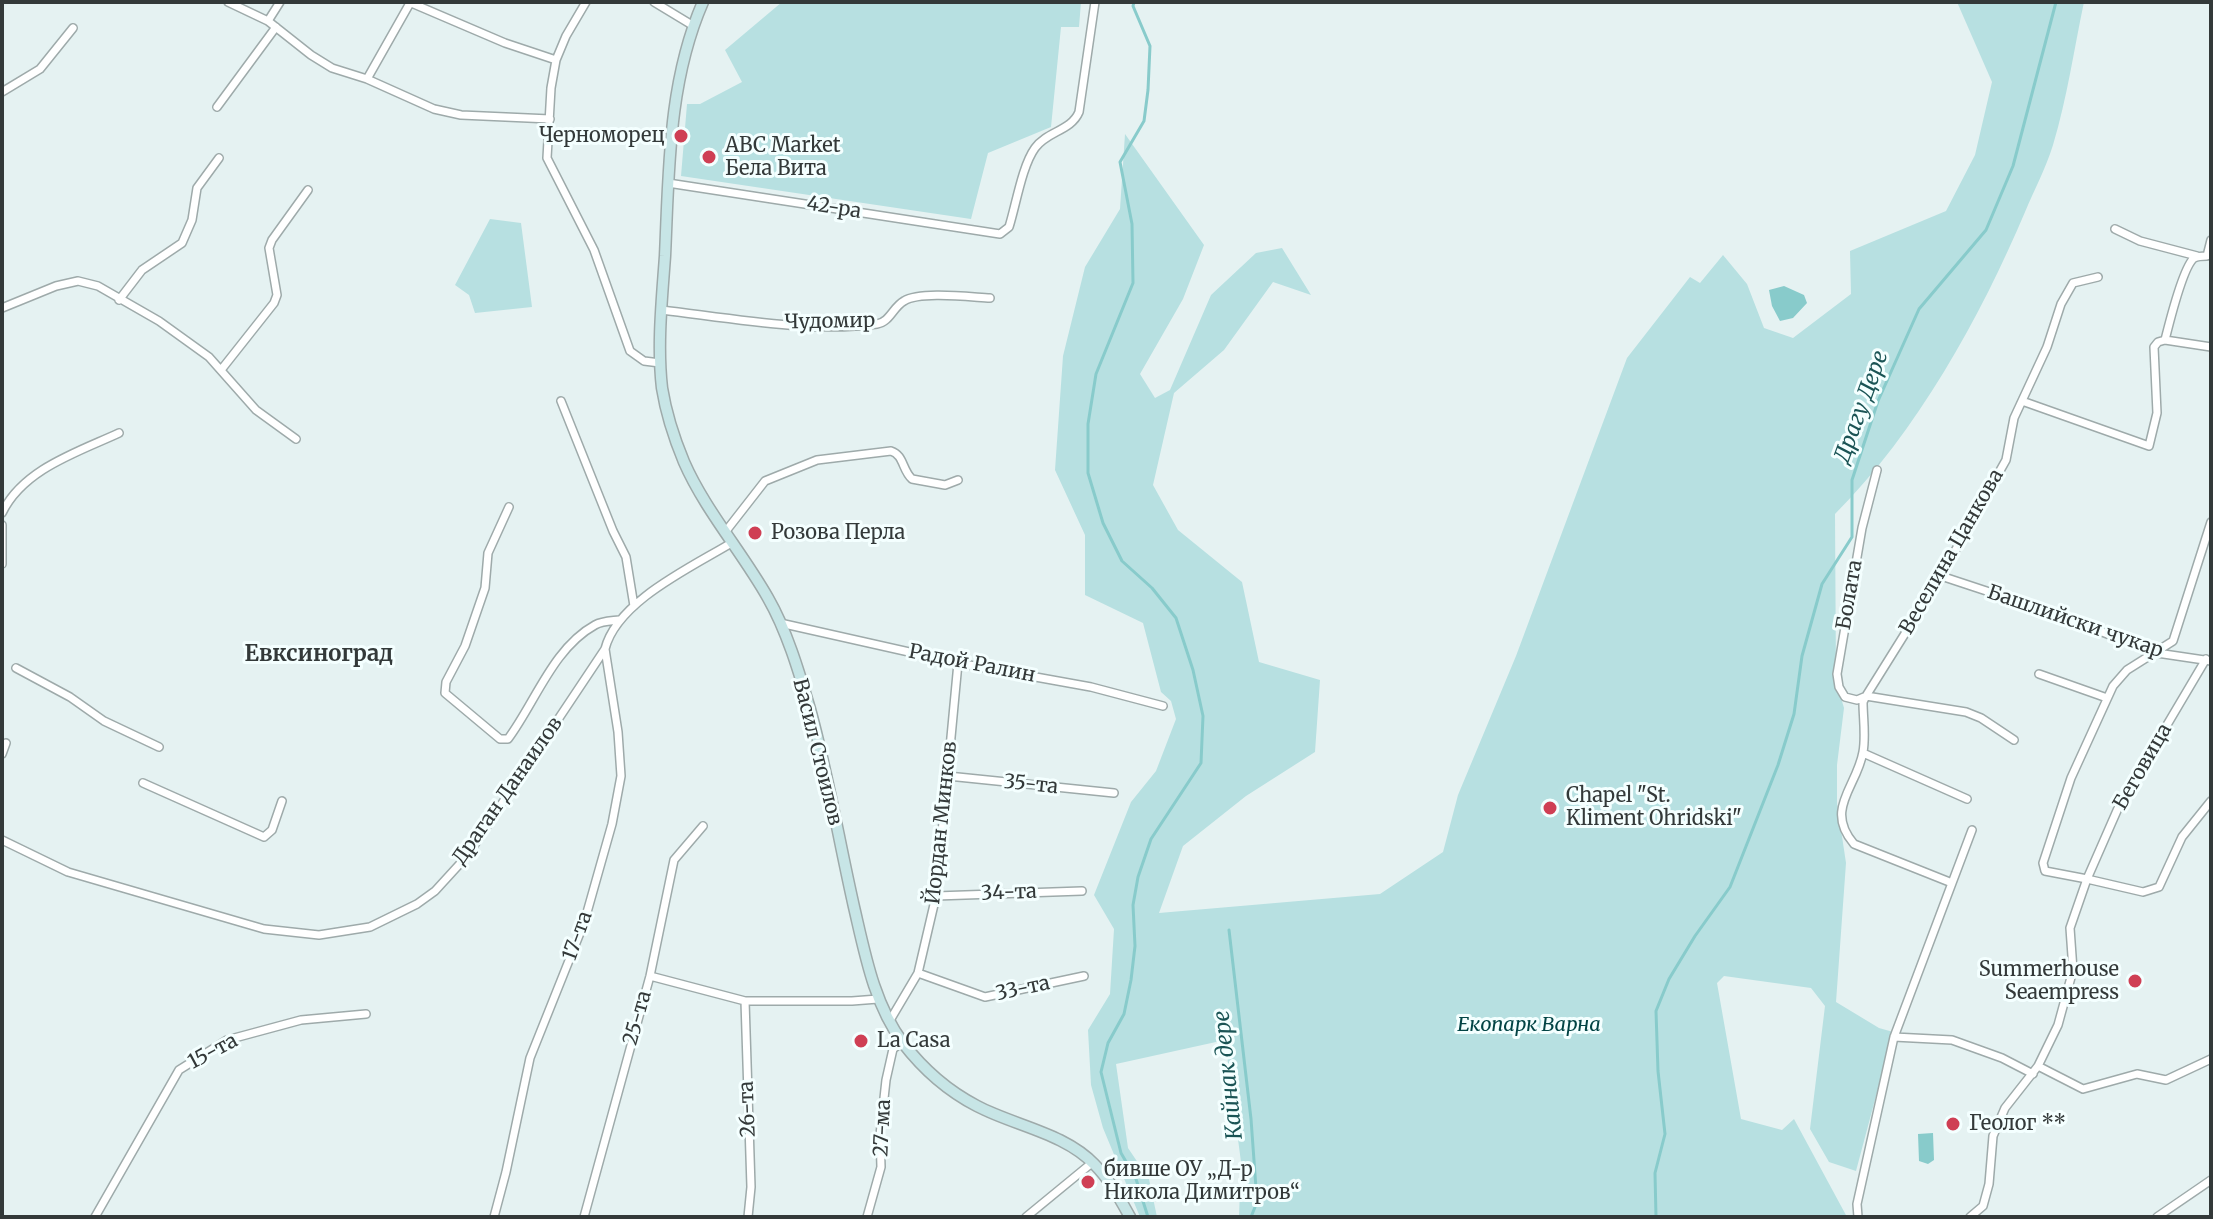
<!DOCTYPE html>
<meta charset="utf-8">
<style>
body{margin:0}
#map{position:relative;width:2213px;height:1219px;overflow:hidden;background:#e5f2f2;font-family:Merriweather,serif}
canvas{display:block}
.frame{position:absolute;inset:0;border:4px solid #333939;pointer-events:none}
</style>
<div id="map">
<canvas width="2213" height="1219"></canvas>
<div class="frame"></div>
</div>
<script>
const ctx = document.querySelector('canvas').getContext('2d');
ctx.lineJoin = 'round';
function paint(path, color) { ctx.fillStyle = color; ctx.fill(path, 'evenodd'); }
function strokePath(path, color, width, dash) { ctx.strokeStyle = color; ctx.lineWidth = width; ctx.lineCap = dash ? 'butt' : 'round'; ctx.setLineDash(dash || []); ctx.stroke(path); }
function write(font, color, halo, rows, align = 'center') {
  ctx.font = font + ' Merriweather,serif'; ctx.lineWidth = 6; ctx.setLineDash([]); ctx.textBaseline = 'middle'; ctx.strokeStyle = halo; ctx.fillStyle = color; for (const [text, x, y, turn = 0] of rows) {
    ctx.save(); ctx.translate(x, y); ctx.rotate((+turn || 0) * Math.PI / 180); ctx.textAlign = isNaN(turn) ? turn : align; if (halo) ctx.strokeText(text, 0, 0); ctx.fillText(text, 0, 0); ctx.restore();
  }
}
paint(new Path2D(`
 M 782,2 L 1081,2 L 1079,27 L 1061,27 L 1051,127 L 988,153 L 971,219 L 681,176 L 687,104 L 700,104 L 742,82 L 725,50 Z
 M 1957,2 L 2084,2 C 2074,49 2067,99 2053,145 C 2046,168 2034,190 2025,212 C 1980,318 1917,432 1835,514 L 1836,681 L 1844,708 L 1837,765 L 1837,803 L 1846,863 L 1836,1002 L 1879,1028 L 1893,1032 L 1856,1171 L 1829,1162 L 1810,1129 L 1825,1006 L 1811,988 L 1724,976 L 1717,983 L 1741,1119 L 1782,1130 L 1794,1119 L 1847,1217 L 1239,1217 L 1241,1162 L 1225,1040 L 1116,1064 L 1128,1148 L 1149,1179 L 1157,1217 L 1140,1217 L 1103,1128 L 1091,1085 L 1088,1030 L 1110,994 L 1114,929 L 1094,895 L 1131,802 L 1156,771 L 1176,719 L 1171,701 L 1161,692 L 1143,623 L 1085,595 L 1085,535 L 1055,470 L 1063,356 L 1085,267 L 1120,209 L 1125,134 L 1204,245 L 1183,299 L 1140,374 L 1155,398 L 1170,390 L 1211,295 L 1256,253 L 1282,248 L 1311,295 L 1273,282 L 1224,350 L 1174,393 L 1153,485 L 1178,530 L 1242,582 L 1259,662 L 1320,680 L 1315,752 L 1246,796 L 1183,846 L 1159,913 L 1380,894 L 1443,852 L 1458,795 L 1516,656 L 1627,358 L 1690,277 L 1700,283 L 1723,255 L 1747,284 L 1764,328 L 1793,338 L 1851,294 L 1850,251 L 1946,211 L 1975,155 L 1992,82 Z
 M 490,219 L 521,223 L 532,307 L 475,313 L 469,295 L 455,285 Z`), '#b7e0e1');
paint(new Path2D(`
 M 1784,286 L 1804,295 L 1807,303 L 1793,318 L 1780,321 L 1772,306 L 1769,290 Z
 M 1933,1133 L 1934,1160 L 1928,1164 L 1919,1161 L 1918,1134 Z`), '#88cbcb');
strokePath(new Path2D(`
 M 1134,2 L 1133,6 L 1150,46 L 1148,90 L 1144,121 L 1120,162 L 1132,224 L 1133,283 L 1096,374 L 1088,424 L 1088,473 L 1103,523 L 1122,561 L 1152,588 L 1176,618 L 1193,670 L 1203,716 L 1201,763 L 1151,839 L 1138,877 L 1133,905 L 1135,946 L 1131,980 L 1124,1014 L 1108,1043 L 1101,1072 L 1121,1153 L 1136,1179 L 1148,1217
 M 1229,930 L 1251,1119 L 1257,1202 L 1251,1217
 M 1656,1217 L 1655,1173 L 1665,1134 L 1658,1071 L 1656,1011 L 1669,979 L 1695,936 L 1730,887 L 1778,765 L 1794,714 L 1802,656 L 1822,584 L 1852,537 L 1852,480 L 1878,401 L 1919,309 L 1986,230 L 2013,166 L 2056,2`), '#88cbcb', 3);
const street = new Path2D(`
 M 228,2 L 268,21 L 311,55 L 332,68 L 367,79 L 434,109 L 461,115 L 550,119
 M 409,2 L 505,43 L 556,60
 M 586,2 L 566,36 L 556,60 L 551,88 L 547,158 L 594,250 L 630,351 L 644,361 L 660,363
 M 654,2 L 692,25
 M 268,21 L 280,2
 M 367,79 L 410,3
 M 2,92 L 40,69 L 73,28
 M 217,107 L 276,27
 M 668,183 L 1000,234 L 1009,227 C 1016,205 1022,166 1035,148 C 1047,131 1071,131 1079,112 L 1095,2
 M 2115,229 L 2140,241 L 2197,256
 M 119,300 L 142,270 L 182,243 L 192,220 L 197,188 L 219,158
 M 2,308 L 56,286 L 78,281 L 98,286 L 159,321 L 209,357 L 256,410 L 296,439
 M 662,310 C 729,318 810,333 877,324 C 890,322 893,307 904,301 C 920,291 970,297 990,298
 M 2165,340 C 2169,324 2183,267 2194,258 C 2198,256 2202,256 2207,256 L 2211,240
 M 221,370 L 274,303 L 277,295 L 269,248 L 272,240 L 308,190
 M 561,401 L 613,531 L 626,557 L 634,606
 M 2022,401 L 2149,446 L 2157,413 L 2154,347 L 2158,342 L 2165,340 L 2211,347
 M 509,507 L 488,553 L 485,588 L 465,646 L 446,682 L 445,693 L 500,739 L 508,739 C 535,703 553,648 595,625 C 602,621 611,621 619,620
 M 2,513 C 23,469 78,452 119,433
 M 2,525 L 2,564
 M 726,531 L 765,481 L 817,460 L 891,451 C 904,455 902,470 912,479 L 945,485 L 958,480
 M 1941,576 L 2050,612 L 2157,653 L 2211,661
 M 780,623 L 958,663 L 1091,687 L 1163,706
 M 2206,659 L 2119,806 L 2087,879 L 2045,871 L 2043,863 L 2071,778 L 2113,686 L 2127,670 L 2173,641 L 2211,522
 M 16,668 L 70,697 L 104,721 L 159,747
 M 2039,674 L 2107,698
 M 1866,696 L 1863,702 C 1863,718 1866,736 1863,752 C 1857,787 1824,809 1854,844 L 1952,883
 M 1864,697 L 1857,700 L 1845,697 L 1839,687 L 1837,674 L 1862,528 L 1877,470
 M 2014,740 L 1981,718 L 1966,712 L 1866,696 L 1941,576 L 2006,460 L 2014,418 L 2047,347 L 2061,304 L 2073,283 L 2098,277
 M 1863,753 L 1967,799
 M 2,754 L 6,743
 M 948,776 L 1114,793
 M 143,783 L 264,837 L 272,830 L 282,801
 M 2,840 L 68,872 L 264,929 L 319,935 L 370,927 L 417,904 L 435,891 L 467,856 L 605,649 C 617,601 692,567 733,542
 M 936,896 L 1082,891
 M 918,973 L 985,997 L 1084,976
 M 650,976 L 745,1001 L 852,1001 L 878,999
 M 745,1001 L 751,1187 L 748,1217
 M 889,1022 L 918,973 L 936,896 L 958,663
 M 1894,1037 L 1952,1040 L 2002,1058 L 2033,1074
 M 2038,1066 L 2083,1089 L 2137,1074 L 2166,1080 L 2211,1059
 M 95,1217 L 179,1070 L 227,1040 L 301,1020 L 366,1014
 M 494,1217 L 506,1172 L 530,1058 L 584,923 L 612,824 L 621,776 L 618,732 L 605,649
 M 584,1217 L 650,976 L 674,860 L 703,826
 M 867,1217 L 881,1167 L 880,1135 L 886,1080 L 893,1049 L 902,1042
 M 1026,1217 L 1093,1162
 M 1858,1217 L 1857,1204 L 1894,1037 L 1972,830
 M 1970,1217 L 1983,1206 L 1989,1184 L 1993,1136 L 2005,1108 L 2038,1066 L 2058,1025 L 2073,970 L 2070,928 L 2087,879 L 2143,892 L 2159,887 L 2182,837 L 2211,801
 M 2157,1217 L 2211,1180`);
const secondary = new Path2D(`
 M 703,2 C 668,82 669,170 665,256 C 662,299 657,345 662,388 C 666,413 674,438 684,462 C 705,510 742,552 768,598 C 787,631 799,672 810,709 C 828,774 839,841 854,907 C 865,954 874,1004 903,1043 C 923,1069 948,1091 977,1106 C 1015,1126 1065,1133 1095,1165 C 1110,1180 1120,1199 1130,1217`);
strokePath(street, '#9eaaaa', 10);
strokePath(secondary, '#9eaaaa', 13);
strokePath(street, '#fff', 7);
strokePath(secondary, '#c7e5e6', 10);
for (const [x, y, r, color] of [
 [681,136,8,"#cf3f54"],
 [709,157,8,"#cf3f54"],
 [755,533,8,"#cf3f54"],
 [1550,808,8,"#cf3f54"],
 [2135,981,8,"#cf3f54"],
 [861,1041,8,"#cf3f54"],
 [1953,1124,8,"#cf3f54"],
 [1088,1182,8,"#cf3f54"]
]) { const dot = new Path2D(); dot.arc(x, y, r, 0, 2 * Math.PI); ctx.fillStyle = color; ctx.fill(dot); strokePath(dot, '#f4ffff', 3); }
write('20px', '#333939', '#f4ffff', [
 ["Черноморец",665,136,"right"],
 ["ABC Market",725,146],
 ["Бела Вита",725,169],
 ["Розова Перла",771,533],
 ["Chapel \"St.",1566,796],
 ["Kliment Ohridski\"",1566,819],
 ["Summerhouse",2119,970,"right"],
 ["Seaempress",2119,993,"right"],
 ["La Casa",877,1041],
 ["Геолог **",1969,1124],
 ["бивше ОУ „Д-р",1104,1170],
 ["Никола Димитров“",1104,1193]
], 'left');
write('20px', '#333939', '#f4ffff', [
 ["42-ра",834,208,9],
 ["Чудомир",830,322,-1],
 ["Веселина Цанкова",1952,552,-60],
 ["Болата",1850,595,-80],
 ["Башлийски чукар",2075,622,19],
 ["Радой Ралин",972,664,11],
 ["Васил Стоилов",817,752,76],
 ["Беговица",2143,767,-60],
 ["35-та",1031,785,6],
 ["Драган Данаилов",508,791,-55],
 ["Йордан Минков",942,823,-84],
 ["34-та",1009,893,-2],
 ["17-та",578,936,-70],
 ["33-та",1023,989,-12],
 ["25-та",638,1018,-74],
 ["15-та",213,1052,-28],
 ["26-та",748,1109,-92],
 ["27-ма",883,1128,-87]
]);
write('italic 20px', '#024445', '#f4ffff', [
 ["Екопарк Варна",1529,1025]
]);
write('italic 22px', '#1a5455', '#f4ffff', [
 ["Драгу Дере",1862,407,-70],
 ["Кайнак дере",1229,1075,-96]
]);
write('bold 22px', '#333939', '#f4ffff', [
 ["Евксиноград",319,655]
]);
</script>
